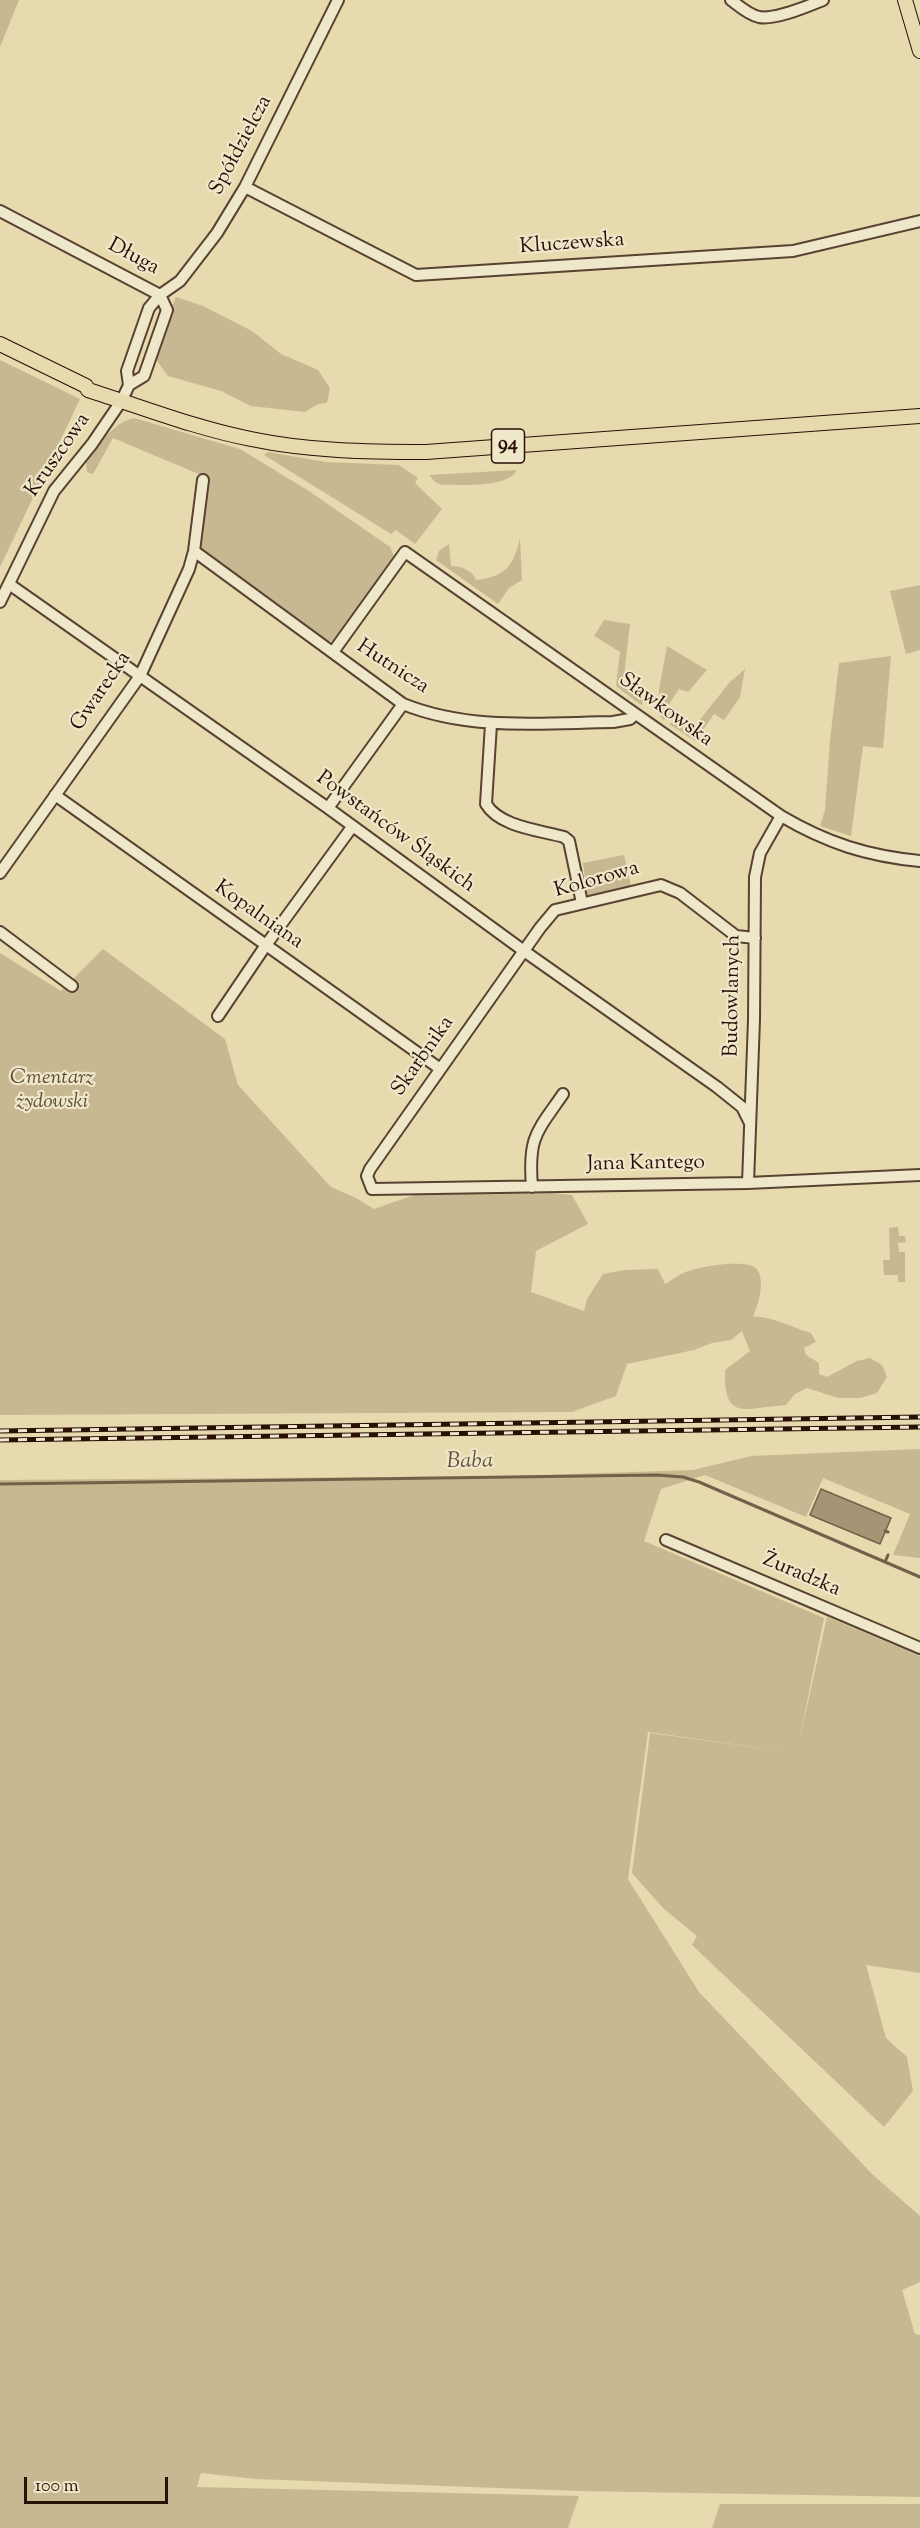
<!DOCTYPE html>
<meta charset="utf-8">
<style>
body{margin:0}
#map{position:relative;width:920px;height:2528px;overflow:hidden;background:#e7daae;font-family:"Sorts Mill Goudy",serif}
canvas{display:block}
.scale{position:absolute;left:24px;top:2477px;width:144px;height:27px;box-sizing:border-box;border:3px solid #281007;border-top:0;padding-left:8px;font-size:18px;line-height:21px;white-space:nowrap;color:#281007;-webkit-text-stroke:4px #efe7ca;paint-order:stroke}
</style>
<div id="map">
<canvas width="920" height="2528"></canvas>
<div class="scale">100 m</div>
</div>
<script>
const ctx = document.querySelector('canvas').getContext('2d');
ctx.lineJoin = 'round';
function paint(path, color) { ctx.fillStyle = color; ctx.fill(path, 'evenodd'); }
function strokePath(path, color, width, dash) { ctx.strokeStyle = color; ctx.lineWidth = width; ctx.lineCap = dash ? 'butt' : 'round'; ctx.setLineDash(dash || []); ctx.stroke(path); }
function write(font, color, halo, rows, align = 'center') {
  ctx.font = font + ' "Sorts Mill Goudy",serif'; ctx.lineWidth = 4.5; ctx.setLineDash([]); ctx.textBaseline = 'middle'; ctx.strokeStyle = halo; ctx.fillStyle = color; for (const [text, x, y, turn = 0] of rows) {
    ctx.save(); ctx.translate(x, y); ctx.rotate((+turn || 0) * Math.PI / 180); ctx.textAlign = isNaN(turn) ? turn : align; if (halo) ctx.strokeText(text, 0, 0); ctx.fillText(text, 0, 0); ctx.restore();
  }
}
paint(new Path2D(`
 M 0,0 L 19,0 L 0,47 Z
 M 176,297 L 203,306 L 252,331 L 281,354 L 318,370 L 330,388 L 327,403 L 318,404 L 305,412 L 251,406 L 221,391 L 168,376 L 157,361 L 158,340 Z
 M 0,360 L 80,399 L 0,567 Z
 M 134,418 L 240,449 L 309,491 L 390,547 L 394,556 L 390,564 L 334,641 L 326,641 L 199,547 L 208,478 L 113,438 L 93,474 L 87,472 L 86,462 C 101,445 111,423 134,418 Z
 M 268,452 L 326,462 L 399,465 L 418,478 L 415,483 L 442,509 L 415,544 L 396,530 L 391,534 L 264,455 Z
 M 517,470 C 506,489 462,484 442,485 L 435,482 L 429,475 Z
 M 520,538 L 522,580 L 509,588 L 498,604 L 436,560 L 439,551 L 449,544 L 451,566 C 462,566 473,571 476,580 C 507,576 513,566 520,538 Z
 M 920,585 L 920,650 L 906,654 L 890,591 Z
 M 604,620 L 630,624 L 623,684 L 645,700 L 641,705 L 616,686 L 620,652 L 594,636 Z
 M 667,646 L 707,670 L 688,692 L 679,689 L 668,706 L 669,717 L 664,720 L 659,715 L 659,690 Z
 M 891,656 L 883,748 L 863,746 L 851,836 L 820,826 L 825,810 L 830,741 L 839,663 Z
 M 745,669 L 740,697 L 724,720 L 714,714 L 695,741 L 669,724 L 676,720 L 691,731 L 729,683 Z
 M 624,855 L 631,886 L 587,896 L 583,863 Z
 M 103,949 L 225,1039 L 238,1085 L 331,1187 L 356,1198 L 374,1209 L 420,1193 L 523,1190 L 572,1195 L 588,1224 L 536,1251 L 531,1292 L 584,1311 L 587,1299 L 603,1274 L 625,1270 L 658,1269 L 665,1284 C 672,1280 678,1275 686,1272 C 698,1267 751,1257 758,1271 C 765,1283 758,1305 753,1317 C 770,1315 793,1328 811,1333 L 816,1342 L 804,1348 L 806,1355 L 819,1363 L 819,1374 L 827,1377 L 857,1361 L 870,1358 L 882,1365 L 887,1377 L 877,1393 L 860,1398 L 838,1398 L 807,1388 L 795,1394 L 786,1405 C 748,1407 723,1424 725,1370 L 750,1351 L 742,1331 L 731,1340 L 712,1343 L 694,1350 L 627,1364 L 616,1396 L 572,1412 L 0,1415 L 0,953 L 61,991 Z
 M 898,1227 L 899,1236 L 905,1236 L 906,1242 L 898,1243 L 899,1252 L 905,1252 L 905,1282 L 898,1282 L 898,1275 L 884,1275 L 883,1260 L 890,1260 L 889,1228 Z
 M 920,1449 L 920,1558 L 893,1555 L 910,1514 L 823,1478 L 806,1517 L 705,1475 L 661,1489 L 644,1541 L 824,1618 L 799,1742 L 827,1617 L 920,1656 L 920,1973 L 866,1965 L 886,2038 L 907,2057 L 913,2091 L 884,2127 L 692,1945 L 697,1936 L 663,1908 L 632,1873 L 650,1733 L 797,1753 L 648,1732 L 628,1879 L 699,1992 L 872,2174 L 920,2216 L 920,2282 L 902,2290 L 915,2334 L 920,2335 L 920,2497 L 579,2491 L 255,2479 L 201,2473 L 197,2487 L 579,2496 L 568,2528 L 0,2528 L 0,1480 L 509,1476 L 693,1470 L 751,1456 Z
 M 720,2504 L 920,2504 L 920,2528 L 712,2528 Z`), '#c7b892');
const water = new Path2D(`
 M 821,1489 L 891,1518 L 880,1544 L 810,1515 Z`);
paint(water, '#a69575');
strokePath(water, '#746049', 1.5);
strokePath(new Path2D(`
 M 0,1484 L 657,1475 L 683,1477 L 699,1482 L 920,1577
 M 885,1531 L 888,1532
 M 885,1562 L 888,1555`), '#746049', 3);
const minor = new Path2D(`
 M 731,0 C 739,6 749,15 759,17 C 776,20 808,6 823,0
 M 245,187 L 416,275 L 793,251 L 920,221
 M 0,211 L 160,295
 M 129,385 L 127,371 L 149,308 L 160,295 L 180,281 L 217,233 L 245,187 L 338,0
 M 194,551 L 403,704 C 470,731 542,723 613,722 L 630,719 L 635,714
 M 9,584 L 328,808 L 524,951 L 717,1087 L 742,1107 L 750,1123
 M 0,602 L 54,491 L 92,444 L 122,400 L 129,385 L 144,376 L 167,310 L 160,295
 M 333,652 L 405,552 L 781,816 C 827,843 867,856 920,861
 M 491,724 L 486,804 C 500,827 539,830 564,837 L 569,841 L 582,903
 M 55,795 L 439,1068
 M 328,808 L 403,704
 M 0,873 L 140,676 L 189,569 L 194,551 L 203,480
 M 0,932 L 72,986
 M 755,938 L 736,936 L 680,893 L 661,885 L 555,910 L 540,928 L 370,1169 L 367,1176 L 372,1189 L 748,1183 L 920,1175
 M 218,1016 L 266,945 L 352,827
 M 748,1183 L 754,1020 L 755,877 L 760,853 L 781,816
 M 532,1187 C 528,1137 536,1133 563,1094
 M 666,1540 L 920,1648`);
const major = new Path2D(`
 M 905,0 L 920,51
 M 0,344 L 86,386 L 88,390 C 142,407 195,428 251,439 C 308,451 368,452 426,452 L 920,416`);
strokePath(minor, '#584231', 14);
strokePath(major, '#281007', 16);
strokePath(minor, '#efe7ca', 10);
strokePath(major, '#e7daae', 14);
const rail = new Path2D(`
 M 0,1431 L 920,1417
 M 0,1440 L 920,1427`);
strokePath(rail, '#281007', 5);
strokePath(rail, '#efe7ca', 3, [9]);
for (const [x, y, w] of [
 [508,446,33]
]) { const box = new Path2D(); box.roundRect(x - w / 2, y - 17, w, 34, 4.5); ctx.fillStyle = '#efe7ca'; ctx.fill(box); strokePath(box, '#281007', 1.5); }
write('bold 20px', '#281007', null, [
 ["94",508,446]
]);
write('21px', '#281007', '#efe7ca', [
 ["Spółdzielcza",242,146,-62],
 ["Kluczewska",572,245,-4],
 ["Długa",133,258,28],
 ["Kruszcowa",59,456,-55],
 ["Hutnicza",392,668,33],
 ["Gwarecka",102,692,-56],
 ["Sławkowska",665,711,36],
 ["Powstańców Śląskich",395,833,36],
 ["Kolorowa",597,881,-16],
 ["Kopalniana",258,916,35],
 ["Budowlanych",734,996,-89],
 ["Skarbnika",424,1057,-55],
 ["Jana Kantego",646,1165,-1],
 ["Żuradzka",801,1576,23]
]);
write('italic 21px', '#604b38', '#efe7ca', [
 ["Cmentarz",52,1079],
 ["żydowski",52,1103]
]);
write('italic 22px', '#614c38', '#efe7ca', [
 ["Baba",470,1463,-1]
]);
</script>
